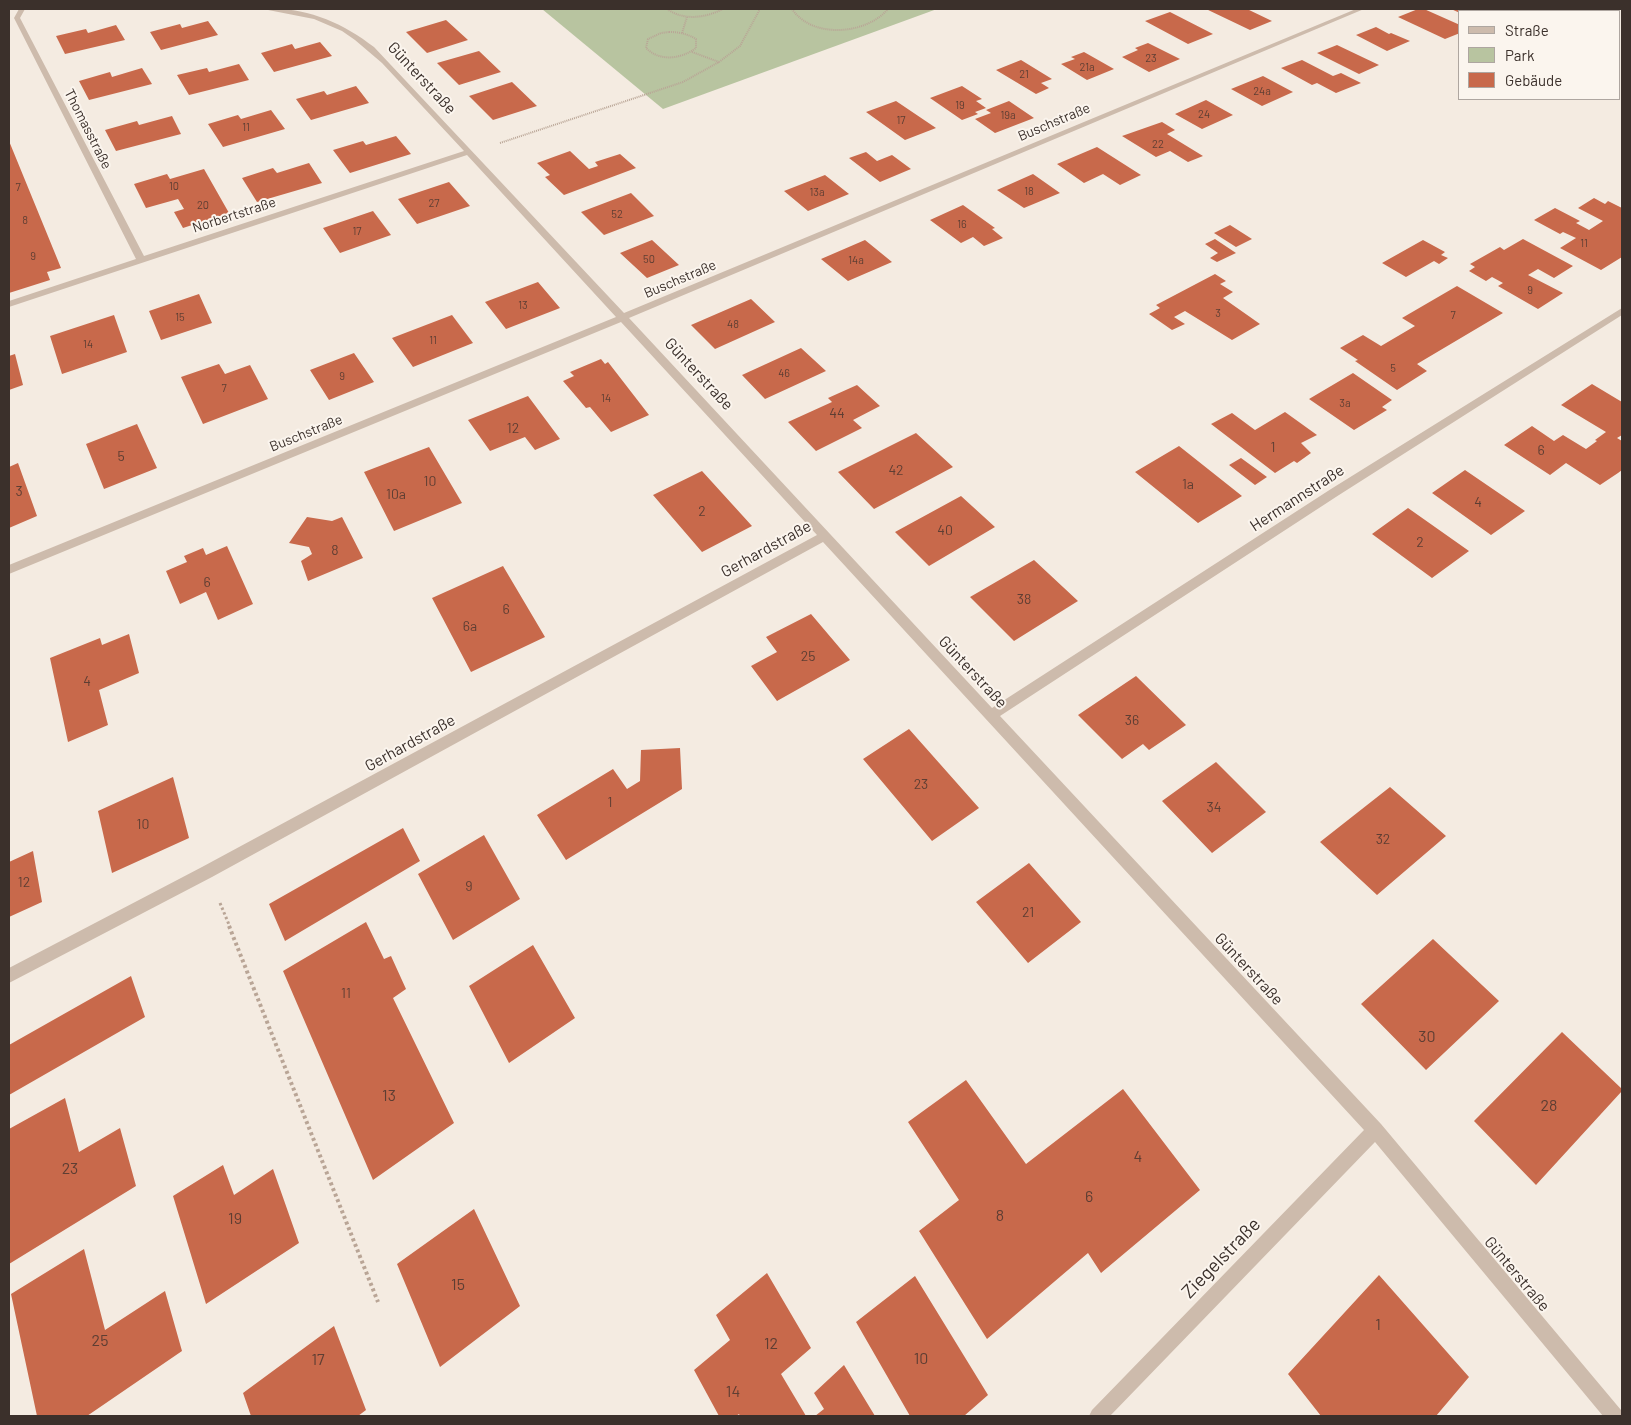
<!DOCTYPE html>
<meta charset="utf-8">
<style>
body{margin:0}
#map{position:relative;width:1631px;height:1425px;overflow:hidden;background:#f4ebe1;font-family:Barlow,sans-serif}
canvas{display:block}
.frame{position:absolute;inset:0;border:10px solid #3b302b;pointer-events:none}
.legend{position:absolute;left:1458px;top:10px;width:162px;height:90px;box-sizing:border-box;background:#fbf5ee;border:1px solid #aea6a0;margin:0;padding:6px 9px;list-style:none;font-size:15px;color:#3b302b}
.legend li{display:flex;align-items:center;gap:10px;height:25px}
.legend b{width:25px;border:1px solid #aea6a0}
</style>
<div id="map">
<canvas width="1631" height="1425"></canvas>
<div class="frame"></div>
<ul class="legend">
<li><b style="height:6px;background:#cdbbac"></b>Straße</li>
<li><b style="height:14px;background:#b8c4a0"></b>Park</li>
<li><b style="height:14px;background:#c8694b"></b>Gebäude</li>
</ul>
</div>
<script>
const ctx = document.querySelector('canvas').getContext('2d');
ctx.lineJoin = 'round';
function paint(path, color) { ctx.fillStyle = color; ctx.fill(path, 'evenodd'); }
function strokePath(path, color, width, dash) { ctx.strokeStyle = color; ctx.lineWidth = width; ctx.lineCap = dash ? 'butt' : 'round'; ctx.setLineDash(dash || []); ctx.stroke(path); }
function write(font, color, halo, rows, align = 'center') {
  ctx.font = font + ' Barlow,sans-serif'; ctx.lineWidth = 4; ctx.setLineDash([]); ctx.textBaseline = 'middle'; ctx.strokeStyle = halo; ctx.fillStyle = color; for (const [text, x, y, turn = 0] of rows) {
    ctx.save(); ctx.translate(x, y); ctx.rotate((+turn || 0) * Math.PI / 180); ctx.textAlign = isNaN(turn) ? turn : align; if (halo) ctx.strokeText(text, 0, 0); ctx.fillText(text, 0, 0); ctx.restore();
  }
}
paint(new Path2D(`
 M 542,9 L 937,9 L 663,109 Z`), '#b8c4a0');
paint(new Path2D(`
 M 1206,9 L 1247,9 L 1272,21 L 1250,30 Z
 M 1418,9 L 1424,9 L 1460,25 L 1460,33 L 1445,39 L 1398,17 Z
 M 1451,9 L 1493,9 L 1499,11 L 1460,13 Z
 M 1170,12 L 1213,34 L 1188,44 L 1145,21 Z
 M 446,20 L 468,40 L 427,53 L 406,32 Z
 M 208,21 L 218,35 L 161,50 L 150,32 L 180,24 L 182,28 Z
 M 116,25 L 125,40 L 65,54 L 56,36 L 86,29 L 88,33 Z
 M 1376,27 L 1389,34 L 1391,33 L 1410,41 L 1387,51 L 1356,35 Z
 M 320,42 L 332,56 L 274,72 L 261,53 L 292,44 L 295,49 Z
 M 1148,43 L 1180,59 L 1149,72 L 1122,57 L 1138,50 L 1135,48 Z
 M 1337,45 L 1379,65 L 1359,74 L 1317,53 Z
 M 479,51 L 501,72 L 459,85 L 437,63 Z
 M 1084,52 L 1114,69 L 1087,80 L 1061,64 L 1075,59 L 1071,57 Z
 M 1021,60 L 1052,79 L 1041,83 L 1049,88 L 1036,94 L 996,70 Z
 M 1302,60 L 1333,76 L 1341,73 L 1361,83 L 1336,93 L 1317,83 L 1312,85 L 1281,68 Z
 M 239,64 L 249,80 L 189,95 L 177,75 L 207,68 L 209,72 Z
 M 142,68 L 152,84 L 89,100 L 79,81 L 110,72 L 112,77 Z
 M 1263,76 L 1293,92 L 1262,106 L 1231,89 Z
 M 512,82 L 537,106 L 493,120 L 469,96 Z
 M 356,86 L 369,103 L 311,120 L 296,99 L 324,91 L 327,95 Z
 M 962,86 L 982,99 L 976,101 L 986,108 L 975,112 L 978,114 L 962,120 L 930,98 Z
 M 1206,100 L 1233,115 L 1202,129 L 1175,114 Z
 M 896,101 L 936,128 L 905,140 L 866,112 Z
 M 1009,101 L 1034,118 L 995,133 L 975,119 L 991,113 L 986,110 Z
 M 271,110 L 285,129 L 223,147 L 208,124 L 238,115 L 241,119 Z
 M 172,116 L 181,134 L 116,151 L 105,130 L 137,121 L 139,125 Z
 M 1162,122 L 1175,130 L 1167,134 L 1203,156 L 1188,162 L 1170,151 L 1156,157 L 1122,136 Z
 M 396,136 L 411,154 L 350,173 L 333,150 L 363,141 L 366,145 Z
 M 9,141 L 61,268 L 47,272 L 50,280 L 9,293 Z
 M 1097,147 L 1141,175 L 1120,185 L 1103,174 L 1084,183 L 1057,164 Z
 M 570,151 L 589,169 L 598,166 L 595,162 L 620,154 L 636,168 L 564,195 L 545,177 L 550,175 L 537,163 Z
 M 866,152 L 877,161 L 892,155 L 911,169 L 880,182 L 849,158 Z
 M 309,163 L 322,183 L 257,202 L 242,178 L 273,168 L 277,173 Z
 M 204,169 L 229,213 L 183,228 L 174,212 L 184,209 L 178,199 L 146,208 L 134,184 L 167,174 L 170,179 Z
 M 1033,174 L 1060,193 L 1024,208 L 997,190 Z
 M 825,175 L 849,194 L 808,211 L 784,191 Z
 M 449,182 L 470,206 L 417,224 L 398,199 Z
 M 631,193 L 654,216 L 604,235 L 581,212 Z
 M 1594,198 L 1605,204 L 1608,201 L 1622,208 L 1622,257 L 1601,270 L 1560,248 L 1576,238 L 1563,232 L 1560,234 L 1534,220 L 1555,208 L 1580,221 L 1576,223 L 1589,230 L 1603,221 L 1578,208 Z
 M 963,205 L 995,228 L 992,229 L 1003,238 L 984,246 L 973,237 L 961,243 L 930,220 Z
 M 373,211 L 391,235 L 340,253 L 323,228 Z
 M 1230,225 L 1252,239 L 1236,247 L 1214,233 Z
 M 1215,239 L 1236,253 L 1217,262 L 1210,258 L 1218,253 L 1205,244 Z
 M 1523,239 L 1573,266 L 1554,278 L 1538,269 L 1528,275 L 1563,293 L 1538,309 L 1498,286 L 1503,283 L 1492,277 L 1486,281 L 1469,271 L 1475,267 L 1470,264 L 1500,247 L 1504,250 Z
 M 652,240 L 679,265 L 647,278 L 620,253 Z
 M 865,240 L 892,262 L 848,281 L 821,259 Z
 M 1423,240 L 1445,252 L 1441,255 L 1448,258 L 1439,264 L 1434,261 L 1406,277 L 1382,263 Z
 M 1215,274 L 1226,281 L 1220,284 L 1233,292 L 1223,298 L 1260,324 L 1232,340 L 1185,311 L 1174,317 L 1185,324 L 1172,330 L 1149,314 L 1160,308 L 1156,305 Z
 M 538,282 L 560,308 L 506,329 L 485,302 Z
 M 1457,286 L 1503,313 L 1417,364 L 1427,371 L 1397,390 L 1355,361 L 1358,360 L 1340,348 L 1363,335 L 1381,346 L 1415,326 L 1402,318 Z
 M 199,294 L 212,323 L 161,340 L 149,311 Z
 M 751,299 L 775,322 L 715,349 L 691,325 Z
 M 114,315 L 127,352 L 62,374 L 50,336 Z
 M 452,315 L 473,343 L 413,367 L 392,338 Z
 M 801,348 L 826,371 L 765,399 L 742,375 Z
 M 354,353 L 374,382 L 329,400 L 310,370 Z
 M 15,354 L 23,385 L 9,390 L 9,356 Z
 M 601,359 L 605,364 L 608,362 L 649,415 L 611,432 L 590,407 L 586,408 L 563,381 L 574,376 L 570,372 Z
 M 219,364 L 225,374 L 250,365 L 268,399 L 203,424 L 181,377 Z
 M 1353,373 L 1392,400 L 1382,407 L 1387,410 L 1354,430 L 1309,399 Z
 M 1592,384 L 1622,402 L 1622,435 L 1617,438 L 1622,441 L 1622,470 L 1618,473 L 1600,485 L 1566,463 L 1550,475 L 1504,445 L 1532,426 L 1554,441 L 1563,435 L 1586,449 L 1597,441 L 1595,440 L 1606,432 L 1561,405 Z
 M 857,385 L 880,406 L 853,420 L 862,428 L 816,451 L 788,422 L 832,402 L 828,398 Z
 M 528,396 L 560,439 L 535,450 L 525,437 L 490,451 L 468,420 Z
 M 1285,412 L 1317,435 L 1301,443 L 1311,453 L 1297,463 L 1294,461 L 1275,473 L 1211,424 L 1232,413 L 1255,430 Z
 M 137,424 L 157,468 L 104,489 L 86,444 Z
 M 916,433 L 953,467 L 874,509 L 838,472 Z
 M 1179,446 L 1242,496 L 1198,523 L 1135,472 Z
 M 429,447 L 462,503 L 394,531 L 364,472 Z
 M 1241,458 L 1267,477 L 1255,485 L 1229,465 Z
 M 18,463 L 37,516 L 9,528 L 9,467 Z
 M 1465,470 L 1525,511 L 1491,535 L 1432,493 Z
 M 702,471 L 752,526 L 702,552 L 653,495 Z
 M 961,496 L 995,527 L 929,566 L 895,532 Z
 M 1408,508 L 1469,551 L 1432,578 L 1372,534 Z
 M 307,517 L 332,521 L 342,517 L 363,558 L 308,581 L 301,561 L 312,554 L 309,547 L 289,543 Z
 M 227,546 L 253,604 L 218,620 L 206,592 L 180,604 L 166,571 L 187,562 L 184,556 L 203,548 L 206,555 Z
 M 1034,560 L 1078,601 L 1014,641 L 970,597 Z
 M 503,566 L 545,637 L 471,672 L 432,598 Z
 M 811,614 L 850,660 L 777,701 L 751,666 L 777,652 L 766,637 Z
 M 129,634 L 139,673 L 99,690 L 108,725 L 68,742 L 50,658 L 100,638 L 102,645 Z
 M 1136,676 L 1186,725 L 1149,750 L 1143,744 L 1122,759 L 1078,715 Z
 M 909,729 L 979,808 L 932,841 L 863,759 Z
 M 680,748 L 682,789 L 566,860 L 537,815 L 613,769 L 627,789 L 640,781 L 641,750 Z
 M 1216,762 L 1266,812 L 1212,853 L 1162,801 Z
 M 173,777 L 189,838 L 112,873 L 98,811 Z
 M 1390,787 L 1446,836 L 1377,895 L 1320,842 Z
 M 403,828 L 420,861 L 285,941 L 269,904 Z
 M 484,835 L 520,899 L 453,940 L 418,874 Z
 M 33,851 L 42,902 L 9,917 L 9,862 Z
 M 1029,863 L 1081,922 L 1028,963 L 976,902 Z
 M 366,922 L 384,959 L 391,956 L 406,989 L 393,998 L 454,1123 L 373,1180 L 283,971 Z
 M 1433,939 L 1499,1001 L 1426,1070 L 1361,1004 Z
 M 533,945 L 575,1018 L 509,1063 L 469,986 Z
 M 131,976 L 145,1017 L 9,1095 L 9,1045 Z
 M 1562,1032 L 1622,1089 L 1622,1091 L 1536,1185 L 1474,1121 Z
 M 966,1080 L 1026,1164 L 1123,1089 L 1200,1190 L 1101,1273 L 1088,1253 L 987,1339 L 919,1231 L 959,1200 L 908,1122 Z
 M 65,1098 L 79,1152 L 120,1128 L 136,1186 L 9,1264 L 9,1129 Z
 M 223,1165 L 234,1195 L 273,1169 L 299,1243 L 206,1304 L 173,1196 Z
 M 474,1209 L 520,1306 L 440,1367 L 397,1264 Z
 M 84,1249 L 105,1330 L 165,1291 L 182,1351 L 87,1416 L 37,1416 L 11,1294 Z
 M 767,1273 L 811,1348 L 781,1374 L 806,1416 L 740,1416 L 739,1414 L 736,1416 L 719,1416 L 694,1370 L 730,1340 L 716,1315 Z
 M 1379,1275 L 1469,1377 L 1436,1416 L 1321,1416 L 1288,1374 Z
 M 915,1276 L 988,1395 L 964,1416 L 910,1416 L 856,1322 Z
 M 334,1326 L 366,1410 L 358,1416 L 251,1416 L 243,1393 Z
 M 844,1365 L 875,1416 L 815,1416 L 824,1409 L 814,1393 Z`), '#c8694b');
strokePath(new Path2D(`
 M 667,9 C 684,21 705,18 723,9
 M 792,9 C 812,39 866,35 888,9
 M 669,32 C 679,32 688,34 696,39 L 696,48 C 681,59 660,62 646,48 L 648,39 L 661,33 Z
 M 682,33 L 687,17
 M 692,52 L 719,62
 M 500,143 L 683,82 L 719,62 L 740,46 L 760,9`), '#b9a596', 2, [1, 1]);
strokePath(new Path2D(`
 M 220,903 L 230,927`), '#b9a596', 3, [2.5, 2.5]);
strokePath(new Path2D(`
 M 229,926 L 378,1302`), '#b9a596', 4, [3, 3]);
paint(new Path2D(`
 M 19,9 L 25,9 L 20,18 L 144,256 L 464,151 L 382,63 L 355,40 L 342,31 L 314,19 L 263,9 C 304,6 342,22 374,47 L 624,313 L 1356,9 L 1364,9 L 629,318 L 992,708 L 1331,489 L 1622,308 L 1622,315 L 1339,495 L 1000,716 L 1381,1124 L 1621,1410 L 1622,1416 L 1603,1416 L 1375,1142 L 1110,1416 L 1089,1416 L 1092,1410 L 1364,1130 L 823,542 L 212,877 L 9,983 L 9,968 L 202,867 L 817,535 L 621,322 L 9,574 L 9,565 L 616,317 L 467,155 L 9,307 L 9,301 L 136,259 L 14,18 Z`), '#cdbbac');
write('11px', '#5e3e33', null, [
 ["23",1151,58],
 ["21a",1087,67],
 ["21",1024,74],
 ["24a",1262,91],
 ["19",960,105],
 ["24",1204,114],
 ["19a",1008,115],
 ["17",901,120],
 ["11",246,127],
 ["22",1158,144],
 ["10",174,186],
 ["7",18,187],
 ["18",1029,191],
 ["13a",817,192],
 ["27",434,203],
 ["20",203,205],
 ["52",617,214],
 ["8",25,220],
 ["16",962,224],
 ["17",357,231],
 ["11",1584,243],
 ["9",33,256],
 ["50",649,259],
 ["14a",856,260],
 ["9",1530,290],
 ["13",523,305],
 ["3",1218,313],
 ["7",1453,315],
 ["15",180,317],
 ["48",733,324],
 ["11",433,340],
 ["14",88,344],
 ["5",1393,368],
 ["46",784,373],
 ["9",342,376],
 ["7",224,388],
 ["14",606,398],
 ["3a",1345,403]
]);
write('14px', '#3b302b', '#fbf5ee', [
 ["Buschstraße",1054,122,-23],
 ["Thomasstraße",88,129,63],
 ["Norbertstraße",234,215,-18],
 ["Buschstraße",680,279,-23],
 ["Buschstraße",306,433,-22]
]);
write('14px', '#5e3e33', null, [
 ["44",837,413],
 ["12",513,428],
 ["1",1273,447],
 ["6",1541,450],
 ["5",121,456],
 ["42",896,470],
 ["10",430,481],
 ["1a",1188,484],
 ["3",19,491],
 ["10a",396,494],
 ["4",1478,502],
 ["2",702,511],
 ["40",945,530],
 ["2",1420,542],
 ["8",335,550],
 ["6",207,582],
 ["38",1024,599],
 ["6",506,609],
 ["6a",470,626],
 ["25",808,656],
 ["4",87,681],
 ["36",1132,720],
 ["23",921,784],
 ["1",610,802],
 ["34",1214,807],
 ["10",143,824],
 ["32",1383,839],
 ["12",24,882],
 ["9",469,886],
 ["21",1028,912],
 ["11",346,993]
]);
write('16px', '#3b302b', '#fbf5ee', [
 ["Günterstraße",422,78,47],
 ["Günterstraße",699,374,47],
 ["Hermannstraße",1297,498,-33],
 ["Gerhardstraße",766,549,-29],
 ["Günterstraße",973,672,47],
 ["Gerhardstraße",410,743,-29],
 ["Günterstraße",1249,969,47],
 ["Günterstraße",1517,1274,50]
]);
write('16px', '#5e3e33', null, [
 ["30",1427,1037],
 ["13",389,1096],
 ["28",1549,1106],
 ["4",1138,1157],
 ["23",70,1169],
 ["6",1089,1197],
 ["8",1000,1216],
 ["19",235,1219],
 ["15",458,1285],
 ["1",1378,1325],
 ["25",100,1341],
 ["12",771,1344],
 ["10",921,1359],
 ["17",318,1360],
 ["14",733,1392]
]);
write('19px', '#3b302b', '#fbf5ee', [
 ["Ziegelstraße",1221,1258,-46]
]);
</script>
